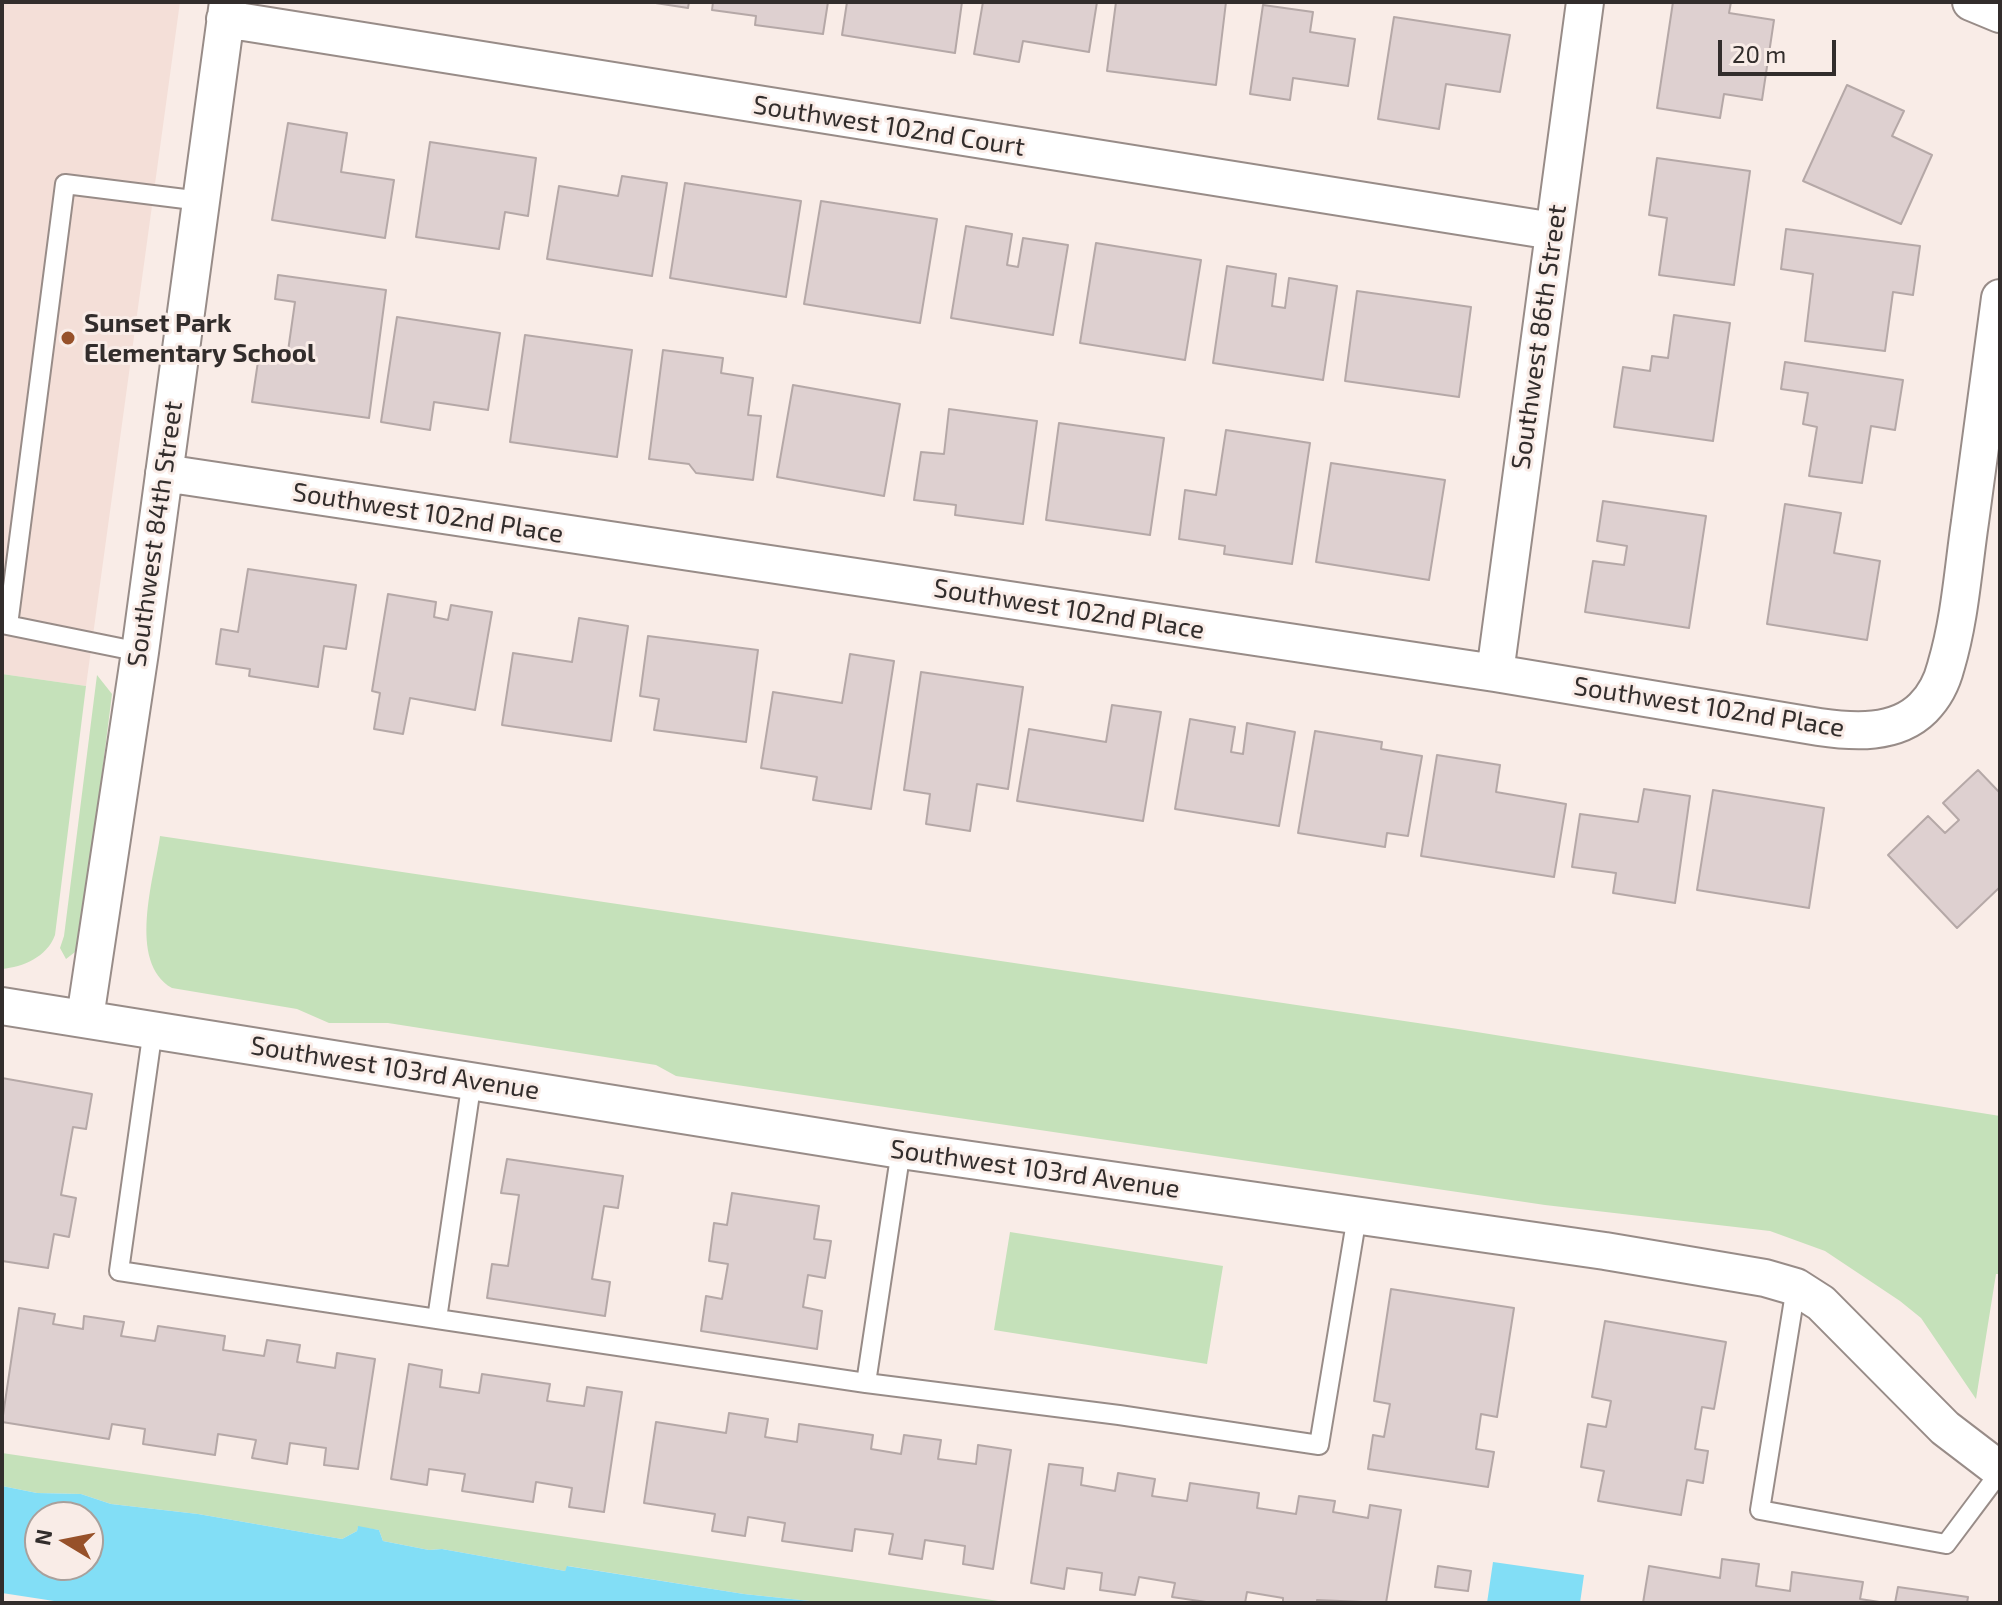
<!DOCTYPE html>
<style>
body{margin:0}
#map{position:relative;width:2002px;height:1605px;overflow:hidden;background:#f9ece7;font-family:"Exo 2",sans-serif}
canvas{display:block}
.frame{position:absolute;inset:0;border:4px solid #322d2c;pointer-events:none}
.north{position:absolute;left:24px;top:1501px;width:80px;height:80px;box-sizing:border-box;background:#f9ece7;border:2px solid #a9a09c;border-radius:50%;rotate:280deg;font-size:22px;font-weight:700;line-height:32px;text-align:center;color:#322d2c}
.north::after{content:'';display:block;margin:auto;width:28px;height:36px;background:#97512a;clip-path:polygon(50% 0,100% 100%,50% 72%,0 100%)}
.scale{position:absolute;left:1718px;top:40px;width:118px;height:36px;box-sizing:border-box;border:4px solid #322d2c;border-top:0;padding-left:10px;font-size:24px;line-height:28px;white-space:nowrap;color:#322d2c;-webkit-text-stroke:6px #f9ece7;paint-order:stroke}
</style>
<div id="map">
<canvas width="2002" height="1605"></canvas>
<div class="frame"></div>
<div class="north">N</div>
<div class="scale">20 m</div>
</div>
<script>
const ctx = document.querySelector('canvas').getContext('2d');
ctx.lineJoin = 'round';
function paint(path, color) { ctx.fillStyle = color; ctx.fill(path, 'evenodd'); }
function strokePath(path, color, width, dash) { ctx.strokeStyle = color; ctx.lineWidth = width; ctx.lineCap = dash ? 'butt' : 'round'; ctx.setLineDash(dash || []); ctx.stroke(path); }
function write(font, color, halo, rows, align = 'center') {
  ctx.font = font + ' "Exo 2",sans-serif'; ctx.lineWidth = 6; ctx.setLineDash([]); ctx.textBaseline = 'middle'; ctx.strokeStyle = halo; ctx.fillStyle = color; for (const [text, x, y, turn = 0] of rows) {
    ctx.save(); ctx.translate(x, y); ctx.rotate((+turn || 0) * Math.PI / 180); ctx.textAlign = isNaN(turn) ? turn : align; if (halo) ctx.strokeText(text, 0, 0); ctx.fillText(text, 0, 0); ctx.restore();
  }
}
paint(new Path2D(`
 M 2,2 L 180,2 L 86,686 L 2,674 Z`), '#f4dfd8');
paint(new Path2D(`
 M 2,674 L 86,686 L 55,935 C 47,957 23,967 2,969 Z
 M 97,675 L 112,694 L 82,932 L 79,949 L 66,959 L 60,948 L 64,936 Z
 M 160,836 L 1458,1029 L 2000,1116 L 2000,1274 L 1996,1274 L 1976,1399 L 1921,1318 L 1900,1301 L 1825,1251 L 1770,1231 L 1545,1205 L 676,1076 L 656,1065 L 388,1023 L 329,1023 L 297,1009 L 172,988 C 127,962 154,879 160,836 Z
 M 1010,1232 L 1223,1266 L 1207,1364 L 994,1330 Z
 M 2,1453 L 1012,1603 L 829,1603 L 744,1594 L 568,1566 L 565,1571 L 442,1549 L 429,1550 L 383,1541 L 379,1530 L 358,1527 L 357,1531 L 342,1539 L 198,1514 L 111,1504 L 81,1494 L 37,1493 L 2,1486 Z`), '#c5e1ba');
paint(new Path2D(`
 M 2,1486 L 37,1493 L 81,1494 L 111,1504 L 198,1514 L 342,1539 L 357,1531 L 358,1526 L 379,1530 L 383,1541 L 429,1550 L 442,1549 L 565,1571 L 567,1566 L 744,1594 L 829,1603 L 67,1603 L 2,1593 ZM 40,1517 L 88,1517 L 88,1565 L 40,1565 Z
 M 1493,1562 L 1584,1575 L 1580,1603 L 1487,1603 Z`), '#82def6');
const building = new Path2D(`
 M 649,2 L 689,2 L 688,8 Z
 M 713,2 L 828,2 L 823,34 L 755,25 L 756,16 L 712,10 Z
 M 847,2 L 962,2 L 955,53 L 842,35 Z
 M 983,2 L 1097,2 L 1089,52 L 1023,41 L 1019,62 L 974,54 Z
 M 1116,2 L 1226,2 L 1216,85 L 1107,71 Z
 M 1673,2 L 1731,2 L 1729,13 L 1774,20 L 1762,100 L 1724,94 L 1720,118 L 1657,108 Z
 M 1263,5 L 1313,12 L 1310,32 L 1355,39 L 1348,86 L 1293,78 L 1290,100 L 1250,94 Z
 M 1394,17 L 1510,35 L 1500,92 L 1446,84 L 1439,129 L 1378,119 Z
 M 1847,85 L 1904,111 L 1892,136 L 1932,155 L 1901,224 L 1803,181 Z
 M 288,123 L 347,133 L 341,172 L 394,180 L 385,238 L 272,220 Z
 M 430,142 L 536,158 L 528,216 L 505,212 L 499,249 L 416,237 Z
 M 1657,158 L 1750,171 L 1734,285 L 1659,275 L 1667,218 L 1649,215 Z
 M 622,176 L 667,183 L 652,276 L 547,259 L 559,186 L 618,196 Z
 M 685,183 L 801,201 L 786,297 L 670,278 Z
 M 821,201 L 937,219 L 920,323 L 804,304 Z
 M 966,226 L 1012,234 L 1007,265 L 1018,267 L 1023,238 L 1068,245 L 1053,335 L 951,318 Z
 M 1786,229 L 1920,246 L 1913,295 L 1893,292 L 1885,351 L 1805,341 L 1813,274 L 1781,269 Z
 M 1096,243 L 1201,260 L 1185,360 L 1080,343 Z
 M 1227,266 L 1276,274 L 1272,306 L 1285,308 L 1289,278 L 1337,286 L 1323,380 L 1213,363 Z
 M 278,275 L 386,290 L 369,418 L 252,402 L 260,348 L 288,351 L 295,302 L 275,299 Z
 M 1357,291 L 1471,307 L 1459,397 L 1345,381 Z
 M 1674,315 L 1730,323 L 1713,441 L 1614,427 L 1623,367 L 1650,371 L 1652,356 L 1668,358 Z
 M 397,317 L 500,333 L 488,410 L 434,402 L 430,430 L 381,422 Z
 M 525,335 L 632,350 L 617,457 L 510,442 Z
 M 663,350 L 723,358 L 721,373 L 753,378 L 748,415 L 761,416 L 753,480 L 696,473 L 689,464 L 649,459 Z
 M 1785,362 L 1903,380 L 1895,430 L 1871,426 L 1862,483 L 1809,476 L 1817,427 L 1803,424 L 1808,393 L 1781,389 Z
 M 793,385 L 900,404 L 884,496 L 777,477 Z
 M 949,409 L 1037,421 L 1023,524 L 955,515 L 956,505 L 914,500 L 921,452 L 944,454 Z
 M 1059,423 L 1164,438 L 1150,535 L 1046,520 Z
 M 1226,430 L 1310,443 L 1292,564 L 1224,554 L 1225,546 L 1179,539 L 1185,490 L 1216,495 Z
 M 1331,463 L 1445,480 L 1429,580 L 1316,562 Z
 M 1603,501 L 1706,516 L 1689,628 L 1585,612 L 1593,561 L 1624,565 L 1627,546 L 1597,541 Z
 M 1785,504 L 1841,513 L 1834,553 L 1880,561 L 1867,640 L 1767,624 Z
 M 248,569 L 356,585 L 346,649 L 324,646 L 318,687 L 249,676 L 250,669 L 216,664 L 221,629 L 238,632 Z
 M 388,594 L 436,602 L 434,617 L 448,620 L 451,605 L 492,612 L 475,710 L 410,698 L 403,734 L 374,729 L 380,693 L 372,691 Z
 M 579,618 L 628,626 L 611,741 L 502,725 L 513,653 L 572,662 Z
 M 648,636 L 758,650 L 746,742 L 654,730 L 659,699 L 640,696 Z
 M 850,654 L 894,661 L 871,809 L 813,800 L 817,777 L 761,768 L 773,692 L 842,703 Z
 M 921,672 L 1023,687 L 1008,789 L 977,784 L 970,831 L 926,824 L 930,794 L 904,790 Z
 M 1112,705 L 1161,712 L 1143,821 L 1017,801 L 1029,729 L 1106,742 Z
 M 1190,719 L 1235,727 L 1231,752 L 1243,754 L 1247,723 L 1295,732 L 1279,826 L 1175,809 Z
 M 1315,731 L 1382,742 L 1381,749 L 1422,756 L 1408,836 L 1387,833 L 1385,847 L 1298,833 Z
 M 1437,755 L 1500,765 L 1496,792 L 1566,804 L 1554,877 L 1421,856 Z
 M 1978,770 L 2000,793 L 2000,887 L 1957,928 L 1888,855 L 1928,816 L 1945,833 L 1959,820 L 1943,803 Z
 M 1644,789 L 1690,796 L 1675,903 L 1613,893 L 1616,873 L 1572,867 L 1580,814 L 1638,822 Z
 M 1713,790 L 1824,808 L 1809,908 L 1697,890 Z
 M 2,1078 L 92,1094 L 86,1129 L 73,1127 L 61,1195 L 76,1198 L 69,1237 L 54,1234 L 48,1268 L 2,1261 Z
 M 507,1159 L 623,1176 L 618,1208 L 604,1206 L 592,1279 L 610,1282 L 605,1316 L 487,1298 L 492,1264 L 508,1266 L 519,1195 L 501,1193 Z
 M 732,1193 L 819,1206 L 814,1239 L 831,1241 L 825,1278 L 808,1275 L 803,1307 L 822,1311 L 817,1349 L 701,1331 L 706,1296 L 722,1299 L 728,1264 L 709,1261 L 714,1223 L 727,1225 Z
 M 1391,1289 L 1514,1308 L 1497,1417 L 1481,1414 L 1476,1449 L 1494,1452 L 1488,1487 L 1368,1469 L 1373,1435 L 1384,1437 L 1390,1404 L 1374,1401 Z
 M 19,1308 L 55,1314 L 53,1324 L 83,1329 L 84,1316 L 124,1322 L 121,1336 L 155,1341 L 158,1326 L 225,1336 L 223,1350 L 264,1356 L 267,1340 L 300,1345 L 297,1362 L 335,1368 L 337,1353 L 375,1359 L 358,1469 L 324,1465 L 326,1448 L 290,1443 L 287,1464 L 252,1458 L 256,1440 L 218,1434 L 215,1455 L 143,1444 L 145,1429 L 112,1424 L 109,1439 L 2,1422 Z
 M 1605,1321 L 1726,1342 L 1714,1409 L 1702,1407 L 1695,1449 L 1708,1451 L 1703,1483 L 1687,1480 L 1681,1515 L 1598,1501 L 1604,1471 L 1581,1467 L 1588,1424 L 1606,1427 L 1611,1401 L 1592,1397 Z
 M 409,1364 L 442,1370 L 440,1387 L 479,1393 L 482,1374 L 550,1384 L 547,1401 L 584,1406 L 587,1387 L 622,1392 L 604,1512 L 569,1507 L 572,1488 L 536,1482 L 533,1502 L 462,1491 L 465,1474 L 429,1469 L 427,1485 L 391,1479 Z
 M 729,1413 L 768,1419 L 765,1437 L 797,1442 L 799,1424 L 873,1435 L 871,1449 L 901,1454 L 904,1435 L 941,1440 L 938,1459 L 976,1464 L 978,1445 L 1011,1450 L 993,1569 L 963,1564 L 965,1546 L 925,1540 L 922,1559 L 889,1554 L 893,1534 L 855,1529 L 852,1551 L 782,1541 L 785,1523 L 748,1517 L 745,1536 L 712,1531 L 715,1514 L 644,1503 L 656,1422 L 726,1433 Z
 M 1049,1464 L 1083,1468 L 1081,1485 L 1115,1491 L 1118,1473 L 1155,1479 L 1152,1496 L 1187,1501 L 1190,1483 L 1259,1493 L 1257,1508 L 1296,1514 L 1299,1496 L 1335,1501 L 1333,1512 L 1368,1518 L 1370,1505 L 1401,1510 L 1386,1603 L 1317,1600 L 1317,1603 L 1283,1603 L 1283,1598 L 1247,1592 L 1245,1603 L 1213,1603 L 1172,1597 L 1175,1583 L 1139,1577 L 1135,1595 L 1100,1590 L 1102,1573 L 1067,1568 L 1064,1589 L 1031,1583 Z
 M 1722,1559 L 1759,1564 L 1756,1586 L 1790,1591 L 1792,1572 L 1863,1582 L 1860,1599 L 1886,1603 L 1643,1603 L 1649,1566 L 1720,1578 Z
 M 1438,1566 L 1471,1571 L 1468,1591 L 1435,1587 Z
 M 1898,1587 L 1968,1597 L 1967,1603 L 1895,1603 Z`);
paint(building, '#ded0d0');
strokePath(building, '#b5a8a7', 2);
const lane = new Path2D(`
 M 2,624 L 140,652
 M 8,625 L 65,184 L 201,201
 M 153,1029 L 119,1271 L 437,1319 L 472,1080
 M 1796,1287 L 1760,1510 L 1946,1544 L 2000,1472
 M 437,1319 L 866,1383 L 901,1150
 M 866,1383 L 1119,1415 L 1319,1445 L 1357,1216`);
const street = new Path2D(`
 M 1971,2 L 2000,14
 M 225,19 L 1553,231
 M 164,473 L 1495,673 L 1819,727 C 1853,732 1896,735 1923,708 C 1934,697 1942,682 1946,666 C 1960,619 1963,570 1970,522 C 1980,447 1990,372 2000,298
 M 1495,673 L 1585,2
 M 2,1006 L 901,1150 L 1605,1251 L 1765,1278 L 1796,1287 L 1821,1303 L 1945,1428 L 2000,1470
 M 85,1018 L 140,652 L 228,2`);
strokePath(lane, '#988c88', 22);
strokePath(street, '#988c88', 40);
strokePath(lane, '#fff', 18);
strokePath(street, '#fff', 36);
for (const [x, y, r, color] of [
 [68,338,8,"#97512a"]
]) { const dot = new Path2D(); dot.arc(x, y, r, 0, 2 * Math.PI); ctx.fillStyle = color; ctx.fill(dot); strokePath(dot, '#f9ece7', 3); }
write('26px', '#322d2c', '#f9ece7', [
 ["Southwest 102nd Court",889,126,9],
 ["Southwest 86th Street",1539,337,-82],
 ["Southwest 102nd Place",428,513,9],
 ["Southwest 84th Street",155,534,-82],
 ["Southwest 102nd Place",1069,609,9],
 ["Southwest 102nd Place",1709,707,9],
 ["Southwest 103rd Avenue",395,1068,9],
 ["Southwest 103rd Avenue",1035,1169,8]
]);
write('bold 26px', '#322d2c', '#f9ece7', [
 ["Sunset Park",84,323],
 ["Elementary School",84,353]
], 'left');
</script>
